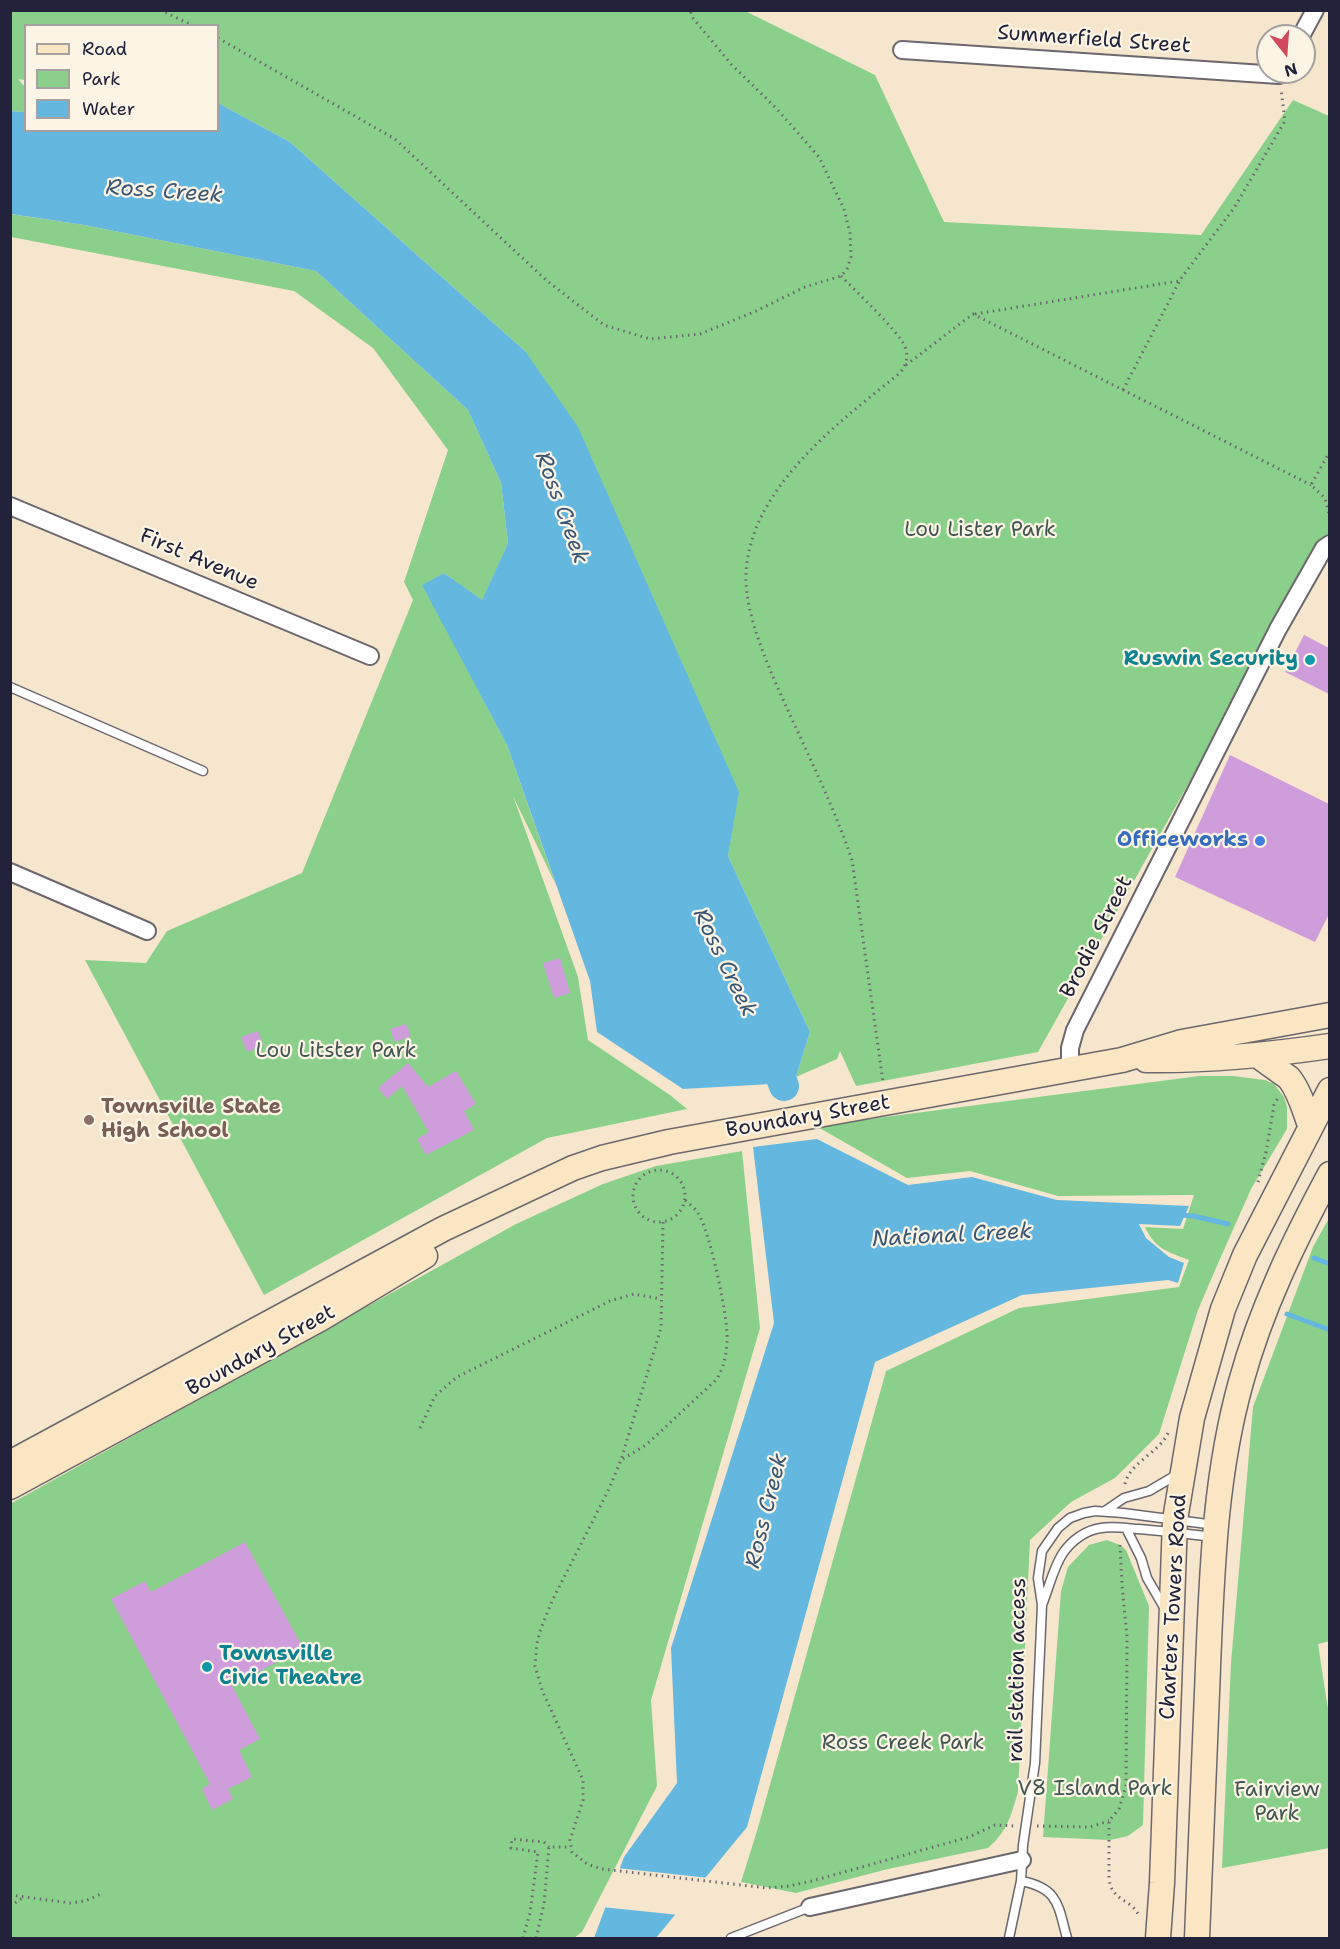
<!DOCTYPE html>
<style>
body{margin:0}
#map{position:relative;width:1340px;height:1949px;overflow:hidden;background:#f6e6cd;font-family:"Shantell Sans",sans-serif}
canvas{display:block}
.frame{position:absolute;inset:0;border:12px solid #22223b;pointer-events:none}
.legend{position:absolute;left:24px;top:24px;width:195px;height:108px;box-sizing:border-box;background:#fcf5e5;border:2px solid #a5a1a1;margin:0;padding:8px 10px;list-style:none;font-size:18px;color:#22223b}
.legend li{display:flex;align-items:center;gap:12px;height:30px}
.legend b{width:30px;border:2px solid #a5a1a1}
.north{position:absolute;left:1256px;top:24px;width:60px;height:60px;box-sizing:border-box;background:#fcf5e5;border:2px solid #a5a1a1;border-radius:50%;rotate:163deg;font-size:16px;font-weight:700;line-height:24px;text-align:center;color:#22223b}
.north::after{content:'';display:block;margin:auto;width:21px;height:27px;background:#d1495b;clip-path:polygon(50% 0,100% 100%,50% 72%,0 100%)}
</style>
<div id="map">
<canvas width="1340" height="1949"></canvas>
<div class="frame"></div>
<ul class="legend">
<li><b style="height:8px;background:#fbe6c4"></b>Road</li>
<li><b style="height:16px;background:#8bd08a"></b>Park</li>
<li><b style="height:16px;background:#64b8e0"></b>Water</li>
</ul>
<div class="north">N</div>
</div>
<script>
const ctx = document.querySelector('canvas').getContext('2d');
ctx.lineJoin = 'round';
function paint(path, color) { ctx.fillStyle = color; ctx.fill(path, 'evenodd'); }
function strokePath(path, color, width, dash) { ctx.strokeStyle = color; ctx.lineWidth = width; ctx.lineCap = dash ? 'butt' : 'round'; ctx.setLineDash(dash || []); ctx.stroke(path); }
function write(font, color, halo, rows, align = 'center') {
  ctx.font = font + ' "Shantell Sans",sans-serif'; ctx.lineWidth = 4.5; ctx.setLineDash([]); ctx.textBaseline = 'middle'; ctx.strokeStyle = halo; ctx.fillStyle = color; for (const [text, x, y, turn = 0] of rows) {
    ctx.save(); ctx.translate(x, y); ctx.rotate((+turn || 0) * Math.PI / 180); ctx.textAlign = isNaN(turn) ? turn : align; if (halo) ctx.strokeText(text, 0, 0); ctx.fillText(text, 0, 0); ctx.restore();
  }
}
paint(new Path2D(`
 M 10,11 L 745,11 L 875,75 L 944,222 L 1201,235 L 1293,100 L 1329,116 L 1329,533 L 1038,1052 L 856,1086 L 840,1051 L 837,1059 L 796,1077 L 810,1032 L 728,856 L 738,792 L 525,351 L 290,142 L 218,103 L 218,26 L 26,26 L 25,80 L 18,79 L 25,87 L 25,107 L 23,112 L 11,111 Z
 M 10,214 L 84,225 L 316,271 L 468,410 L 501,483 L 508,543 L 482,601 L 444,573 L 423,585 L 507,745 L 556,885 L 513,796 L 578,977 L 588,1040 L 670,1095 L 687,1109 L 547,1138 L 264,1295 L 85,960 L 146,963 L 167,931 L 302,873 L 413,600 L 404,582 L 448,450 L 373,348 L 294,291 L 11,237 Z
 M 1199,1076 L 1233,1076 L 1265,1080 L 1274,1084 L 1284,1097 L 1287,1107 L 1287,1129 L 1251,1189 L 1216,1268 L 1198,1310 L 1159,1434 L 1115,1478 L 1071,1502 L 1030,1540 L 1018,1792 C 1011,1815 1008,1831 988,1848 L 888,1869 L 796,1893 L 741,1882 L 757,1831 L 886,1371 L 1019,1308 L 1179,1287 L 1189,1260 C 1168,1252 1155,1249 1145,1227 L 1183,1229 L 1194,1195 L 1058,1196 L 970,1171 L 907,1178 L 816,1126 Z
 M 742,1151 L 760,1328 L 651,1700 L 657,1786 L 582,1932 L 574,1938 L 11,1938 L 10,1504 L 516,1224 L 603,1184 L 656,1166 Z
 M 1329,1218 L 1330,1641 L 1318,1644 L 1329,1716 L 1329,1848 L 1222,1868 L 1231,1663 L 1253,1407 L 1313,1247 Z
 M 1107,1540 L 1120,1545 L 1126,1550 L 1149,1606 L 1143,1825 L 1128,1836 L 1110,1840 L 1043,1837 L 1061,1591 L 1068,1567 L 1089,1545 Z`), '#8bd08a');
paint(new Path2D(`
 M 218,103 L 290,142 L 525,351 L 578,427 L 739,792 L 728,856 L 810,1032 L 796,1077 L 771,1084 L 683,1089 L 597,1032 L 590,981 L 507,745 L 422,585 L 444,573 L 482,600 L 508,543 L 501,483 L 468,410 L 316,271 L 84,225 L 11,214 L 11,111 L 23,112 L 25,107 L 26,130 L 218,130 Z
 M 817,1139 L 908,1185 L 972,1177 L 1057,1200 L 1189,1206 L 1180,1226 L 1139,1224 L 1146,1238 L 1169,1257 L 1184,1263 L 1178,1283 L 1168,1280 L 1022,1295 L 875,1362 L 747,1827 L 656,1938 L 594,1938 L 624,1857 L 677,1783 L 671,1648 L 774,1323 L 753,1147 Z`), '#64b8e0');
paint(new Path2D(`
 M 617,1868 L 709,1878 L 679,1915 L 602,1907 Z`), '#f6e6cd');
strokePath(new Path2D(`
 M 1180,1215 L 1193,1216 L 1228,1224
 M 1314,1258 L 1330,1264
 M 1287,1314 L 1330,1330`), '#64b8e0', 5);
strokePath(new Path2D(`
 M 765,1045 L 776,1065 L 784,1086`), '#64b8e0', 30);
paint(new Path2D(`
 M 1304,635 L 1329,648 L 1329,694 L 1285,672 Z
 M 1230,755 L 1329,804 L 1329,914 L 1315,942 L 1175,877 Z
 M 560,958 L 570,993 L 554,998 L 543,963 Z
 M 406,1024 L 411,1036 L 395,1042 L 390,1029 Z
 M 258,1031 L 263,1045 L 247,1052 L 241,1037 Z
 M 408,1063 L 428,1087 L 456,1071 L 476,1104 L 464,1111 L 474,1130 L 426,1155 L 417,1139 L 429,1132 L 402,1086 L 387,1099 L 378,1088 Z
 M 245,1542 L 303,1648 L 232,1686 L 260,1739 L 239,1750 L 252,1777 L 228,1789 L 233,1799 L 212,1810 L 202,1789 L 210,1784 L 111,1599 L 145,1581 L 151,1592 Z`), '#d09ddc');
const service = new Path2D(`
 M 10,687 L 203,771
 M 1105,1511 L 1124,1498 L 1149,1491 L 1178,1474
 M 1126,1528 L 1141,1558 L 1147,1578 L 1165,1609
 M 1042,1605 C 1049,1588 1053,1568 1063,1553 C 1072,1540 1086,1530 1101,1528 C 1113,1526 1126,1528 1138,1529 C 1163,1531 1188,1534 1213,1537
 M 1021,1881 C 1059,1888 1058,1906 1067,1938
 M 731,1938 L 810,1907
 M 1009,1938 L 1021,1881 L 1023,1845 L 1035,1763 L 1042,1605 L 1038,1578 L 1042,1551 L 1058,1528 L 1070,1518 L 1084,1513 L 1095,1511 L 1123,1513 L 1215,1525`);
const minor = new Path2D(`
 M 1301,36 L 1315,10
 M 902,50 L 1279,75 L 1281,72
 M 10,506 L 370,656
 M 10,872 L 147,931
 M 1070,1069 L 1070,1048 L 1075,1030 L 1278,629 L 1324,548 L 1330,544
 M 810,1907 L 1022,1860`);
const secondary = new Path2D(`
 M 1257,1055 L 1289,1078 C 1300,1092 1304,1109 1310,1125
 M 1146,1060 C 1207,1061 1268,1055 1330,1046
 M 10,1463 L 443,1229 L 573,1168 L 602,1158 L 669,1142 L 1122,1060 L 1182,1042 L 1330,1015
 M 10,1487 L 320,1319 L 425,1256
 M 1158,1938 L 1162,1883 L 1175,1520 L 1192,1418 L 1223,1309 L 1245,1255 L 1330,1090
 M 1197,1938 C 1201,1848 1205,1757 1208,1666 C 1212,1570 1215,1475 1241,1382 C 1261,1309 1294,1241 1330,1174`);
strokePath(service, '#6c676e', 11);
strokePath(minor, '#6c676e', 20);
strokePath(secondary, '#6c676e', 27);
strokePath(new Path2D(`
 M 160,10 L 194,26
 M 10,12 L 18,10
 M 218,38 L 395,139 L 546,280 L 604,325 L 650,339 L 700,334 L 754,312 L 805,287 L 841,276 L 847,269 L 851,257 L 850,233 L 844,209 L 819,157 L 776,108 L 731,64 L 692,17 L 690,10
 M 841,276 C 855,291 899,331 905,347 C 909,357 906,365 900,373 C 849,414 793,456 762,515 C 753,533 746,556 746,577 C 745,615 770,671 786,706 C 809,757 834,807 852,860 L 883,1082
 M 975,314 L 1179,281 L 1234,208 L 1285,121 L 1281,89
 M 906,365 L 973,314 L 1311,485
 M 1123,390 L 1179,282
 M 1330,451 L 1311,485 L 1325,498 L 1330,518
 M633 1196a26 26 0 1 1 52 0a26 26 0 1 1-52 0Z
 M 1258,1182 L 1266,1152 L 1274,1105 L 1278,1098
 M 663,1222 L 661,1328 L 621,1460 L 608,1491 L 553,1599 L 541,1628 L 537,1643 L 535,1666 L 542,1690 L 583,1780 L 583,1800 L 570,1840 L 572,1852 L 587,1864 L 602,1869 L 767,1888 L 789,1886 L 812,1881 L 969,1837 L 995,1825 L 1015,1826
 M 420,1428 L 435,1396 L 457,1377 L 610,1301 L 634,1294 L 661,1299
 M 623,1459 L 646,1445 L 717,1379 C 724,1366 727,1354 727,1339 C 728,1316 710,1232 698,1213 C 695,1208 689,1204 685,1200
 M 1125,1484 C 1130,1462 1159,1453 1168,1433
 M 1120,1545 L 1122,1585 L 1127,1637 L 1126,1786 L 1119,1809 L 1109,1821 L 1109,1879 C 1112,1902 1131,1898 1139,1916
 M 1037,1826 L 1090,1827 L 1109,1821
 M 10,1895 L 70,1903 L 85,1901 L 103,1893
 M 10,1906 L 24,1897
 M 523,1938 L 530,1913 L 538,1852 L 511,1848 L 512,1839 L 544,1842 L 549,1847
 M 536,1938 L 544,1904 L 549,1847 L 571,1847`), '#6c676e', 3, [1.5, 4.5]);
strokePath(service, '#fff', 8);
strokePath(minor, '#fff', 16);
strokePath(secondary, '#fbe6c4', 24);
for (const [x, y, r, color] of [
 [1310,660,6,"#0f9aa8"],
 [1260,841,6,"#3f7fe0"],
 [89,1120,6,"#8d6e63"],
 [207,1667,6,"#0f9aa8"]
]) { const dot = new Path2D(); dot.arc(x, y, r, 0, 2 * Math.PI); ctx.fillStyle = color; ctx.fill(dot); strokePath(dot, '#fcf5e5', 2); }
write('21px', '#22223b', '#fcf5e5', [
 ["Summerfield Street",1094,40,4],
 ["First Avenue",199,560,23],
 ["Brodie Street",1097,937,-63],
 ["Boundary Street",808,1117,-10],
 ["Boundary Street",261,1351,-29],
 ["Charters Towers Road",1174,1607,-87],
 ["rail station access",1018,1670,-89]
]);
write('21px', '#425653', '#fcf5e5', [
 ["Lou Lister Park",980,531],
 ["Lou Litster Park",336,1052],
 ["Ross Creek Park",903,1744],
 ["V8 Island Park",1095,1790],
 ["Fairview",1277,1791],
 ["Park",1277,1815]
]);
write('bold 21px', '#0d838f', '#fcf5e5', [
 ["Ruswin Security",1298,660],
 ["Townsville",219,1655,"left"],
 ["Civic Theatre",219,1679,"left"]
], 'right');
write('bold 21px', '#366cbe', '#fcf5e5', [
 ["Officeworks",1248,841]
], 'right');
write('bold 21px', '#785e54', '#fcf5e5', [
 ["Townsville State",101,1108],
 ["High School",101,1132]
], 'left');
write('italic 22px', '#395675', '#fcf5e5', [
 ["Ross Creek",164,192,4],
 ["Ross Creek",561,508,70],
 ["Ross Creek",724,963,64],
 ["National Creek",952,1236,-3],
 ["Ross Creek",767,1511,-76]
]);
</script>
